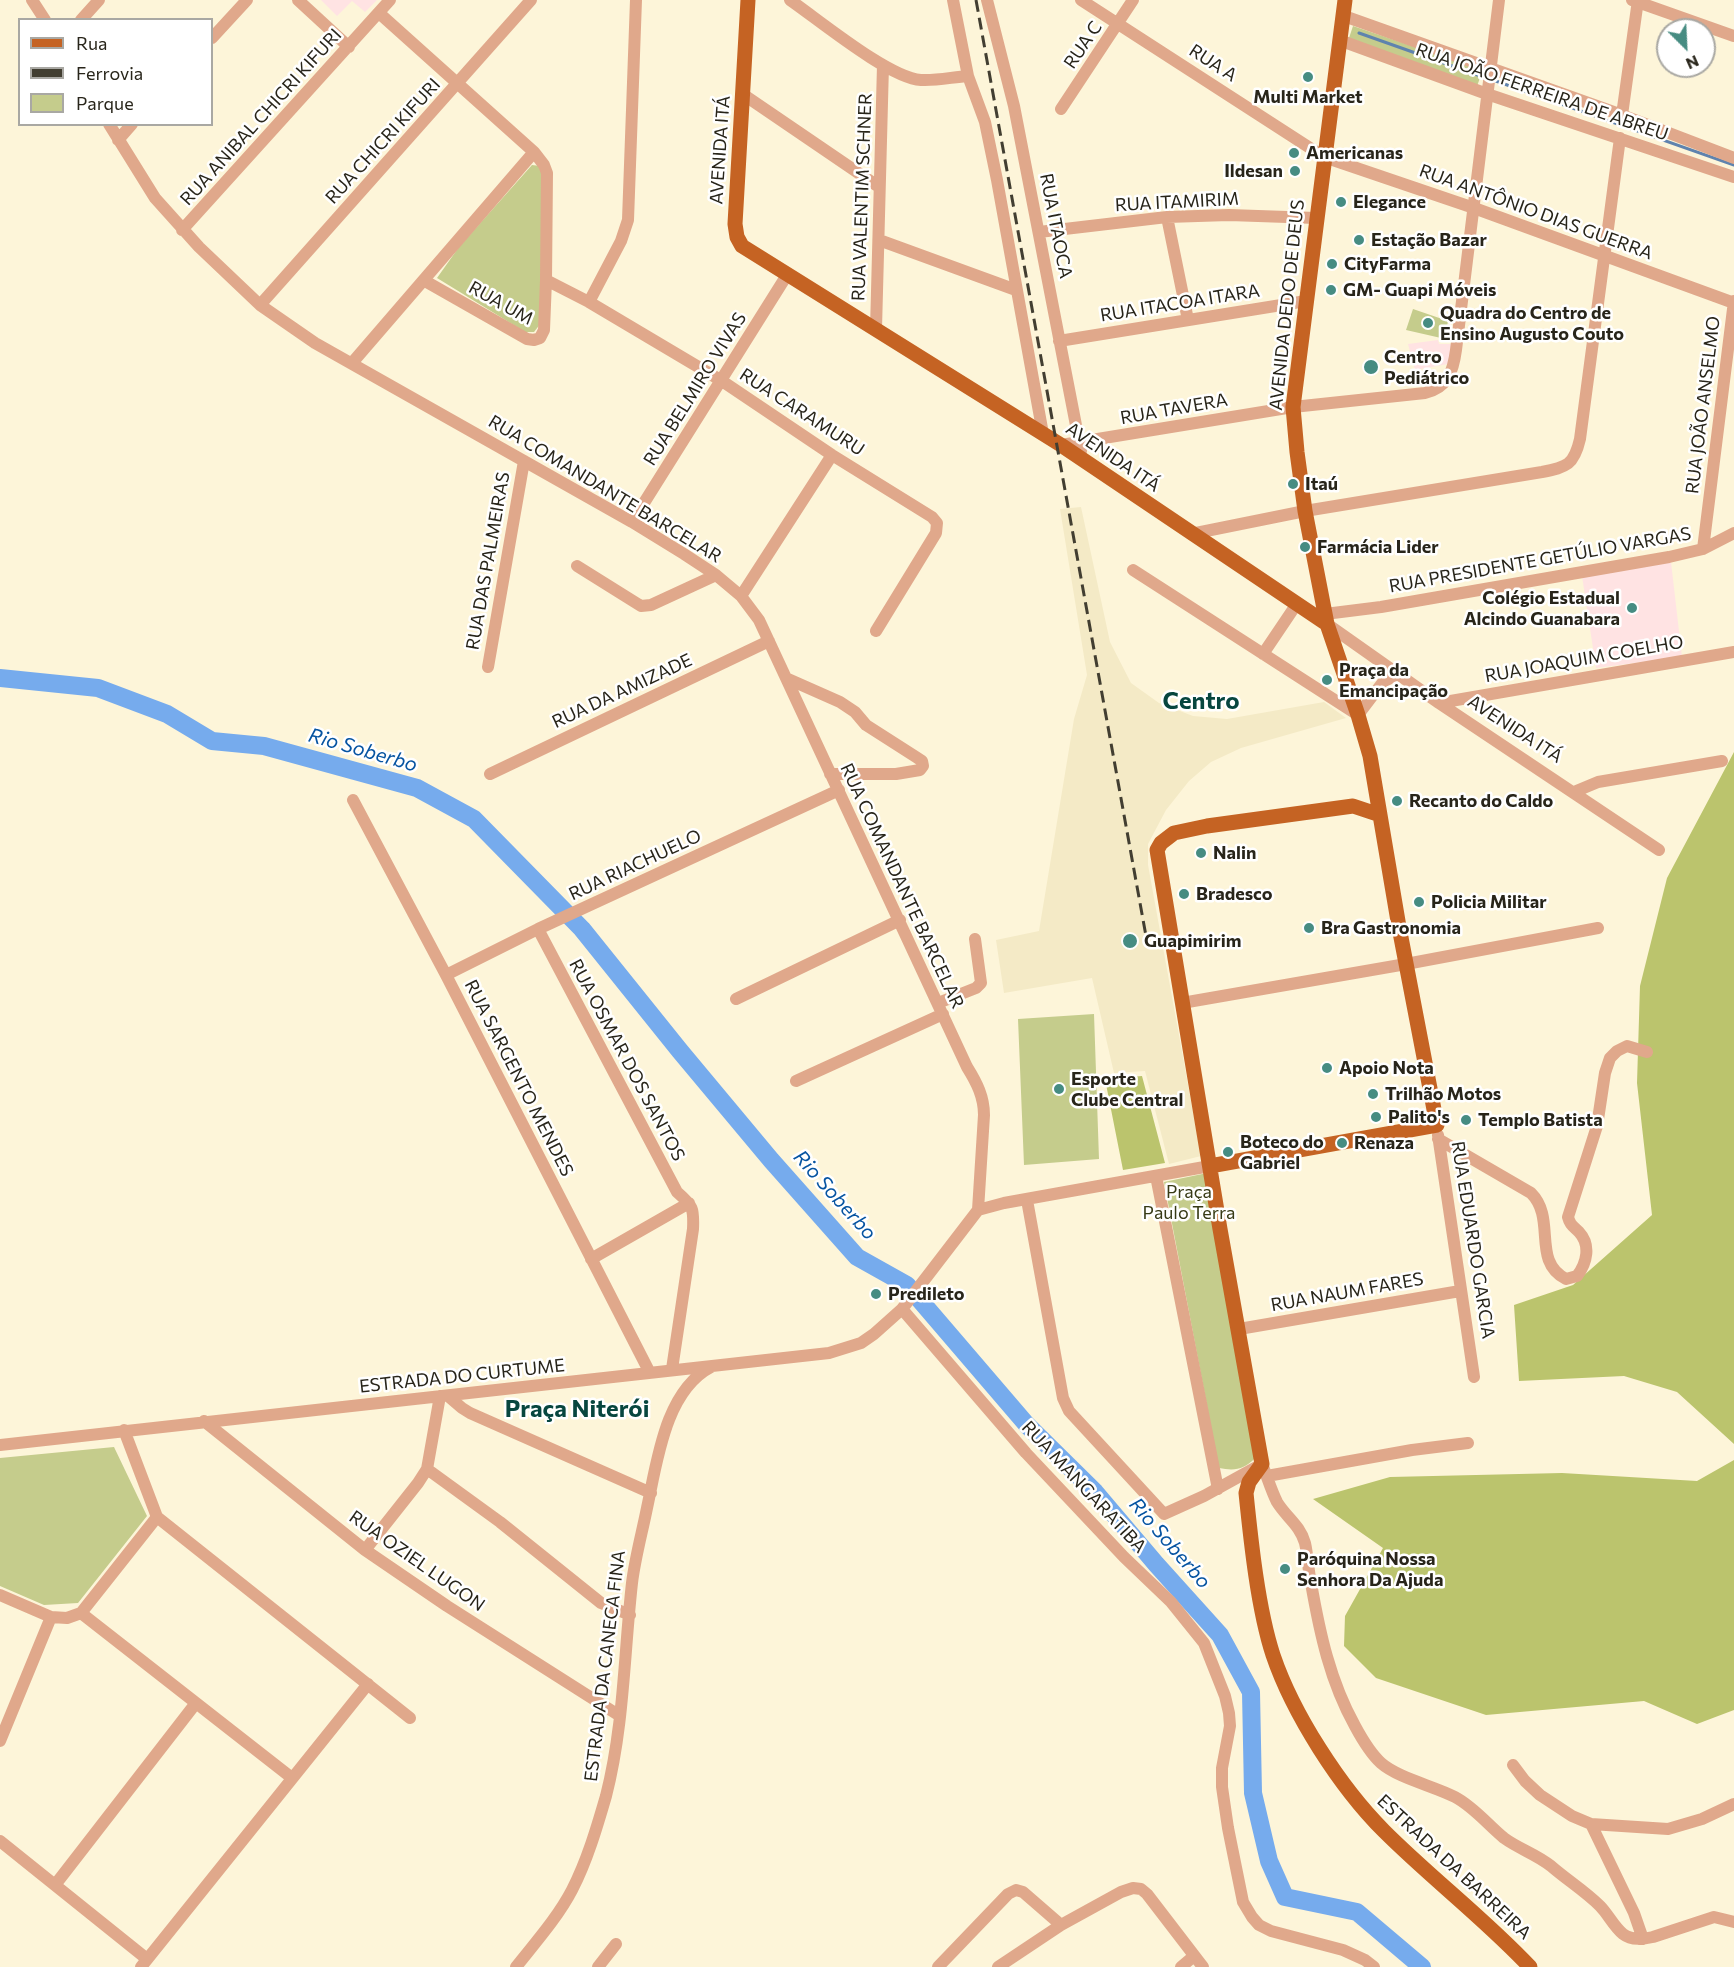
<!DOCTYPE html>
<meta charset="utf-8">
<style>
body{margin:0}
#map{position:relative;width:1734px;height:1967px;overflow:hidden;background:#fdf5d9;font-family:Commissioner,sans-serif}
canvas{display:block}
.legend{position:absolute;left:18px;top:18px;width:195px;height:108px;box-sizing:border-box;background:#fff;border:2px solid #a9a8a3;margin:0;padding:8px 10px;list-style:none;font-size:18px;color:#28251a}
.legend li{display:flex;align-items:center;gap:12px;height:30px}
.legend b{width:30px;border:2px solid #a9a8a3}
.north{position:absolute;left:1656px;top:18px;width:60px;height:60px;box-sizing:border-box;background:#fff;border:2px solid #a9a8a3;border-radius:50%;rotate:156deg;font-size:16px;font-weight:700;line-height:24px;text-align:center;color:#28251a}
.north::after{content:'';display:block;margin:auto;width:21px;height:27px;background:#468c82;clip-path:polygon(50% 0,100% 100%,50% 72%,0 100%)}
</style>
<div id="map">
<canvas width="1734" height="1967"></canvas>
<ul class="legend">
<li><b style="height:8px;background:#c56323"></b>Rua</li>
<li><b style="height:8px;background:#423e31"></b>Ferrovia</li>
<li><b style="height:16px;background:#c5cc8c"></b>Parque</li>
</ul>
<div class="north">N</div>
</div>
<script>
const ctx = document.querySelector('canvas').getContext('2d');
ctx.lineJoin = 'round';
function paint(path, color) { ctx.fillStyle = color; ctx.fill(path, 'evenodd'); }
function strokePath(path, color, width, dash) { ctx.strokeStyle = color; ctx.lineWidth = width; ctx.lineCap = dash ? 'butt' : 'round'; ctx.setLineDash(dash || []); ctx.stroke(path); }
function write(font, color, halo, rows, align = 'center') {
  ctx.font = font + ' Commissioner,sans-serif'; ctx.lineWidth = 5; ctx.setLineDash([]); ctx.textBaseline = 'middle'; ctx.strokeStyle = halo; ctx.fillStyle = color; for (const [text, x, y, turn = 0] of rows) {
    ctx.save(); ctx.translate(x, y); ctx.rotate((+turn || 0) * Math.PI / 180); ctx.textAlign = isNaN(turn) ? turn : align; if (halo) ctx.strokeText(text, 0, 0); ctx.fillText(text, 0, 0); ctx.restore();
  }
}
paint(new Path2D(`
 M 1081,507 L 1110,642 L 1131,683 L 1159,703 L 1193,716 L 1227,719 L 1324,702 L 1346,718 L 1241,748 L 1211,762 L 1189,781 L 1166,810 L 1148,844 L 1148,865 L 1201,1156 L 1169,1164 L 1145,1071 L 1114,1073 L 1092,978 L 1004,993 L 996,940 L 1039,931 L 1074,719 L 1087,675 L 1060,509 Z`), '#f4eac6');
paint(new Path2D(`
 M 321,0 L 377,0 L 365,12 L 352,1 L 337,16 Z
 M 1438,340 L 1439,344 L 1452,344 L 1448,364 L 1415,370 L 1408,344 Z
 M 1671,562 L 1682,657 L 1596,668 L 1582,576 Z`), '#ffe3e3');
paint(new Path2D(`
 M 1353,26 L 1483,70 L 1477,86 L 1349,38 Z
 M 532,165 L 540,166 L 543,176 L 541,323 L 534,332 L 525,332 L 437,278 L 459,247 Z
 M 1413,309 L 1448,321 L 1446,332 L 1441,338 L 1406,330 Z
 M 1094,1014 L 1099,1159 L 1024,1165 L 1018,1019 Z
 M 1207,1173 L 1255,1458 C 1244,1470 1234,1471 1219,1468 L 1164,1182 Z
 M 114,1447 L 147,1516 L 78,1603 L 44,1605 L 0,1586 L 0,1458 Z`), '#c5cc8c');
paint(new Path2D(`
 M 1734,752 L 1734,1444 L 1677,1392 L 1624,1376 L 1519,1381 L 1514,1305 L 1573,1285 L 1652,1215 L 1637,1083 L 1640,986 L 1667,878 Z
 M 1142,1076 L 1165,1163 L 1123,1170 L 1105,1079 Z
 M 1734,1460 L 1734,1710 L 1697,1724 L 1644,1701 L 1486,1715 L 1376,1678 L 1344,1646 L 1345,1616 L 1383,1548 L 1313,1499 L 1390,1477 L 1562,1473 L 1697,1481 Z`), '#bbc46d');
strokePath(new Path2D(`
 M 1359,33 L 1486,78
 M 1493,80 L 1734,165`), '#5f83ae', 3);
strokePath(new Path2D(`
 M 0,678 L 98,688 L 167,714 L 212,741 L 264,746 L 417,788 L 474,819 L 582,929 L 680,1051 L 771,1160 L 857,1257 L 907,1285 L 1027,1425 L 1095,1492 L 1156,1564 L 1220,1635 L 1251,1692 L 1253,1793 L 1269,1861 L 1285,1897 L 1357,1912 L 1422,1967`), '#76abed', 18);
strokePath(new Path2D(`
 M 32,0 L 45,20
 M 298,0 L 349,47
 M 636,0 L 628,220 L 621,241 L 589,302 L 722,381 L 832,455 L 932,517 L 937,523 L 936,533 L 876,631
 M 790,0 C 819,20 889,78 921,80 C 936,81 953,77 968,76
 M 953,0 L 968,76 L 985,122 L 997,180 L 1043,434
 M 987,0 L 1014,106 L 1081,451
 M 1081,0 L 1324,157 L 1474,208 L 1734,303
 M 1632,0 L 1734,36
 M 379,13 L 534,152 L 544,165 L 547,173 L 546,280 L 589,302
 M 1344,16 L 1622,115 L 1734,158
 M 81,20 L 99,0
 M 212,38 L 247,0
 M 1339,40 L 1487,94 L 1734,177
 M 744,95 L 879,187
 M 1061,109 L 1133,0
 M 1622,115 L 1638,0
 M 109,124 L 155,198 L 199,247 L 260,305 L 315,343 L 632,522 L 684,554 L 716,575 L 741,596 L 759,620 L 967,1067 C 977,1083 984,1097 984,1115 L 978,1210
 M 118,140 L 132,124
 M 1167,217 L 1188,320
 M 182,230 L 390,0
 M 1039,232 L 1167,217 L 1229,215 L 1316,218
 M 879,240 L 1016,290
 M 425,281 L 527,339 L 534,340 L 540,338 L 544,330 L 546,280
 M 260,305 L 531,0
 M 876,329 L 883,65
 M 1059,341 L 1306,301
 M 352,363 L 534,152
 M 1061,445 L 1293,407 L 1425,393 C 1448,387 1453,372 1456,350 L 1499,0
 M 632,522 L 787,275
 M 1191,534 L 1305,511 L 1542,472 C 1567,467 1574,465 1580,439 L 1620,138
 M 1703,549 L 1734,301
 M 577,566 L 641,606 L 651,605 L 716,575
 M 1133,570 L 1358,715 L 1383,682 L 1399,673
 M 741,596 L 832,455
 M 1325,614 L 1381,607 L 1669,557 L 1703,549 L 1734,533
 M 1327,624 L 1439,703 L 1659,850
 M 1263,654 L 1296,605
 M 488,667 L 524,461
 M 788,679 L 840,702 L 855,712 L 866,725 L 916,757 L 922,761 L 923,766 L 920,770 L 896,774 L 830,774
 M 1439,703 L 1734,652
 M 490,774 L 769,641
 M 1574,792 L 1598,782 L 1722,761
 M 353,800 L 446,975 L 650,1373
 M 538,929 L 677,1192 C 693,1206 694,1208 693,1229 L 672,1369
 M 446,975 L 538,929 L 839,790
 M 736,999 L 900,920
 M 938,1003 L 976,988 L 981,983 L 975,939
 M 1182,1003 L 1406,964 L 1598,928
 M 796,1081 L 943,1014
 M 1438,1135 L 1474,1377
 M 1438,1139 L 1531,1193 C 1557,1219 1531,1261 1566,1279 L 1577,1276 C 1587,1263 1591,1245 1579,1232 C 1573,1226 1570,1225 1568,1217 L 1597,1126 L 1605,1073 L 1610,1058 L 1617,1051 L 1627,1046 L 1647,1052
 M 1156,1176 L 1218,1489
 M 1027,1200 L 1063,1398 L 1069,1411 L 1164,1514 L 1204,1496 L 1262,1464 C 1267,1476 1271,1490 1277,1502 C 1286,1517 1300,1525 1305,1543 C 1308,1556 1308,1570 1311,1583 C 1320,1634 1330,1681 1355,1726 C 1362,1739 1370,1753 1381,1763 C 1398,1778 1434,1786 1455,1797 C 1474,1807 1488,1825 1504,1838 C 1519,1849 1536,1854 1551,1866 C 1567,1880 1585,1891 1600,1906 C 1608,1914 1614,1927 1623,1934 C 1632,1941 1644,1939 1653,1937 L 1714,1917 L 1734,1922
 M 591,1259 L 689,1203
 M 902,1309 L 1026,1453 L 1124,1557 L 1171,1602 L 1204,1643 L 1225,1696 L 1229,1713 L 1230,1726 L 1222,1768 L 1222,1787 L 1228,1828 L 1243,1902 L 1252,1917 L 1259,1925 L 1271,1931 L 1343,1950 L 1365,1960 L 1374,1967
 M 1239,1329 L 1460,1291
 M 448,1396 L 462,1408 L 470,1413 L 651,1493
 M 204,1421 L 365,1550 L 447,1606 L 620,1716
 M 124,1430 L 157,1517 L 410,1718
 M 0,1445 L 712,1366 L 829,1353 L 861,1343 L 874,1334 L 902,1309 L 978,1210 L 1004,1203 L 1210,1166
 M 427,1469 L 500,1522 L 601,1603 L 630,1615
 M 1267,1476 L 1412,1450 L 1468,1443
 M 365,1550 L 418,1483 L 427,1469 L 440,1396
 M 0,1595 L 51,1617
 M 81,1613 L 292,1778
 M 0,1741 L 51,1617 L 67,1618 L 81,1613 L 157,1517
 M 1513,1765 L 1525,1781 L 1540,1795 L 1572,1816 L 1591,1824 L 1668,1829 L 1702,1819 L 1734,1804
 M 1591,1824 L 1634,1913 L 1643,1939
 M 0,1841 L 147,1959
 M 55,1885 L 196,1703
 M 141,1967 L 368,1684
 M 516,1967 C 535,1943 558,1917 572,1890 C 587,1861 597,1827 606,1796 C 624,1726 624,1654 632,1583 C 635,1558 642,1533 647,1508 C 657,1462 665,1391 711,1367
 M 598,1967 L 616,1944
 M 938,1967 L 1008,1894 L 1016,1890 L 1023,1892 L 1061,1925
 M 998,1967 L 1061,1925 L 1121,1892 L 1133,1888 L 1141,1889 L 1147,1894 L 1203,1967
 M 1181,1967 L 1194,1956`), '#e0a88b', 12);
strokePath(new Path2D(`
 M 748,0 L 735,224 L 737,237 L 742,246 L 1061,445 L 1327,624
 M 1380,815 L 1353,806 L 1207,826 L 1174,833 L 1161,843 L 1157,850 L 1220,1229 L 1262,1464 L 1249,1482 L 1246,1493 C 1251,1542 1258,1609 1273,1655 C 1293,1714 1340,1787 1384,1831 C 1431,1878 1485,1919 1530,1967
 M 1210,1166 L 1437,1125 L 1399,927 L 1370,756 L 1358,715 L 1327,624 L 1305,511 L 1297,452 L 1293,407 L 1345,0`), '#c56323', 15);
strokePath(new Path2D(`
 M 976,0 L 1146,936`), '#423e31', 3, [12, 6]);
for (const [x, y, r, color] of [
 [1308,77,6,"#468c82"],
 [1294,153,6,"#468c82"],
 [1295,171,6,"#468c82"],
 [1341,202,6,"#468c82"],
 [1359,240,6,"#468c82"],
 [1332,264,6,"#468c82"],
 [1331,290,6,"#468c82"],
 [1428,323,6,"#468c82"],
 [1371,367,8,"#468c82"],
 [1293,484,6,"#468c82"],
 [1305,547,6,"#468c82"],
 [1632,608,6,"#468c82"],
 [1327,680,6,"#468c82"],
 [1397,801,6,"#468c82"],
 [1201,853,6,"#468c82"],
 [1184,894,6,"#468c82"],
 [1419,902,6,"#468c82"],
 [1309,928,6,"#468c82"],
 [1130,941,8,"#468c82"],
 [1327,1068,6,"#468c82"],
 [1059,1089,6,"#468c82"],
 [1373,1094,6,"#468c82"],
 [1376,1117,6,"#468c82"],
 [1466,1120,6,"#468c82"],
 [1342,1143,6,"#468c82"],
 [1228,1152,6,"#468c82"],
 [876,1294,6,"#468c82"],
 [1285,1569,6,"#468c82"]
]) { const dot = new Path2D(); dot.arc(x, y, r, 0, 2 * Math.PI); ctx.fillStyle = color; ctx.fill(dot); strokePath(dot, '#fff', 2); }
write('18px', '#28251a', '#fff', [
 ["RUA C",1083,45,-56],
 ["RUA A",1213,63,33],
 ["RUA JOÃO FERREIRA DE ABREU",1542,92,19],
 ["RUA ANIBAL CHICRI KIFURI",261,117,-48],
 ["RUA CHICRI KIFURI",383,141,-48],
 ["AVENIDA ITÁ",720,150,-86],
 ["RUA VALENTIM SCHNER",862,197,-88],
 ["RUA ITAMIRIM",1177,202,-3],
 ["RUA ANTÔNIO DIAS GUERRA",1536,212,20],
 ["RUA ITAOCA",1056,226,79],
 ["RUA UM",501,303,29],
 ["RUA ITACOA ITARA",1180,303,-9],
 ["AVENIDA DEDO DE DEUS",1287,305,-84],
 ["RUA BELMIRO VIVAS",695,389,-58],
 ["RUA JOÃO ANSELMO",1703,405,-83],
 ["RUA TAVERA",1174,409,-10],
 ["RUA CARAMURU",802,412,33],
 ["AVENIDA ITÁ",1113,457,34],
 ["RUA COMANDANTE BARCELAR",605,489,31],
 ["RUA PRESIDENTE GETÚLIO VARGAS",1540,560,-10],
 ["RUA DAS PALMEIRAS",488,561,-80],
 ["RUA JOAQUIM COELHO",1584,659,-10],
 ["RUA DA AMIZADE",622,691,-25],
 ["AVENIDA ITÁ",1515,729,33],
 ["RUA RIACHUELO",635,865,-25],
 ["RUA COMANDANTE BARCELAR",902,886,65],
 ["RUA OSMAR DOS SANTOS",627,1060,62],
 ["RUA SARGENTO MENDES",519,1078,63],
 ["RUA EDUARDO GARCIA",1473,1240,81],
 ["RUA NAUM FARES",1347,1292,-10],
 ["ESTRADA DO CURTUME",462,1376,-6],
 ["RUA MANGARATIBA",1084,1487,47],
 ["RUA OZIEL LUGON",417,1561,35],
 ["ESTRADA DA CANECA FINA",605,1666,-83],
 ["ESTRADA DA BARREIRA",1454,1867,43]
]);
write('bold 18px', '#28251a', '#fff', [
 ["Multi Market",1308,97,"center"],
 ["Americanas",1306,153],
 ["Ildesan",1283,171,"right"],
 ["Elegance",1353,202],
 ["Estação Bazar",1371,240],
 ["CityFarma",1344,264],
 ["GM- Guapi Móveis",1343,290],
 ["Quadra do Centro de",1440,313],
 ["Ensino Augusto Couto",1440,334],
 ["Centro",1384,357],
 ["Pediátrico",1384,378],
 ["Itaú",1305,484],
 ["Farmácia Lider",1317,547],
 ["Colégio Estadual",1620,598,"right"],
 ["Alcindo Guanabara",1620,619,"right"],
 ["Praça da",1339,670],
 ["Emancipação",1339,691],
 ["Recanto do Caldo",1409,801],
 ["Nalin",1213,853],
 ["Bradesco",1196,894],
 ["Policia Militar",1431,902],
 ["Bra Gastronomia",1321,928],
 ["Guapimirim",1144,941],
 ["Apoio Nota",1339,1068],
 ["Esporte",1071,1079],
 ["Clube Central",1071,1100],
 ["Trilhão Motos",1385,1094],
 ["Palito's",1388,1117],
 ["Templo Batista",1478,1120],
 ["Boteco do",1240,1142],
 ["Gabriel",1240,1163],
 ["Renaza",1354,1143],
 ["Predileto",888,1294],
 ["Paróquina Nossa",1297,1559],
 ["Senhora Da Ajuda",1297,1580]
], 'left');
write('18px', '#373a15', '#fff', [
 ["Praça",1189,1192],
 ["Paulo Terra",1189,1213]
]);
write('italic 20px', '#0654a1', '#fff', [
 ["Rio Soberbo",363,750,16],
 ["Rio Soberbo",835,1195,48],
 ["Rio Soberbo",1170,1543,49]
]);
write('bold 24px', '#07463f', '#fff', [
 ["Centro",1201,701],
 ["Praça Niterói",577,1409]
]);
</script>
